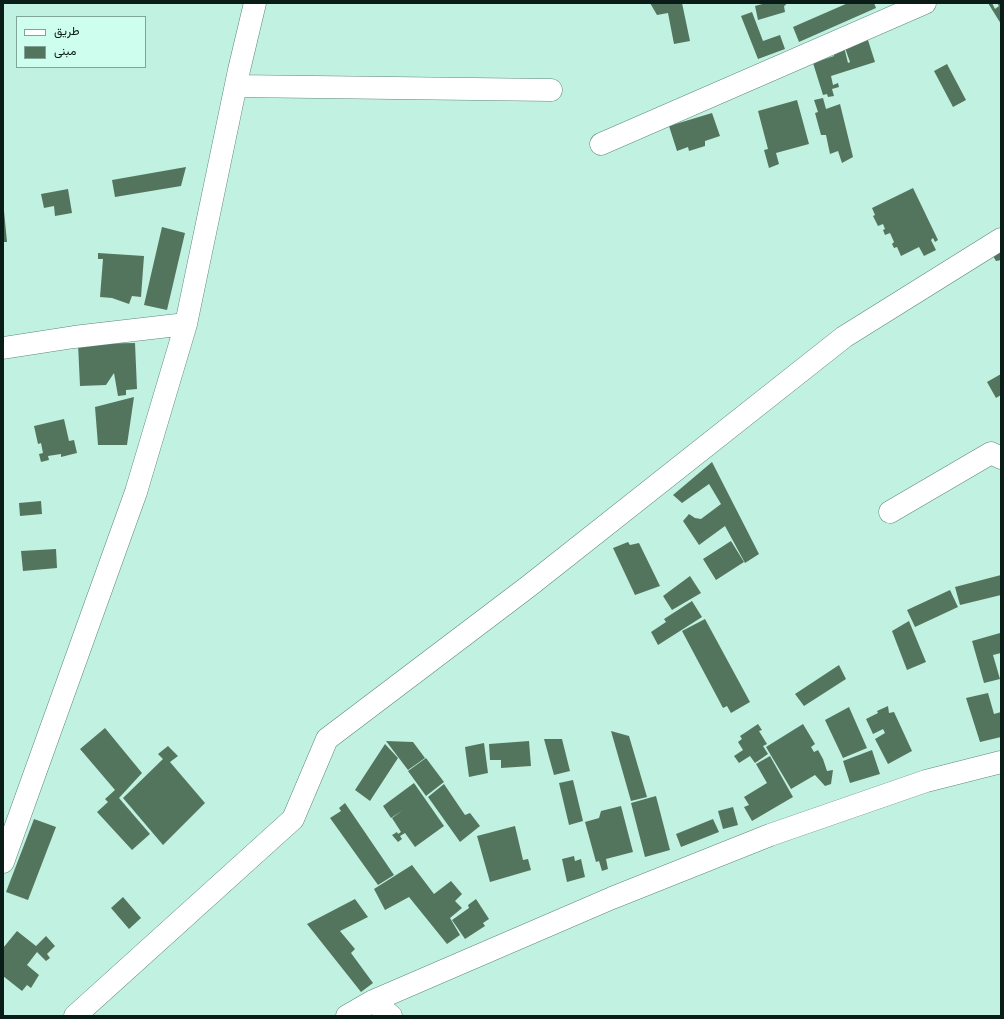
<!DOCTYPE html>
<meta charset="utf-8">
<style>
body{margin:0}
#map{position:relative;width:1004px;height:1019px;overflow:hidden;background:#c1f1e1;font-family:Ubuntu,Vazirmatn,sans-serif}
canvas{display:block}
.frame{position:absolute;inset:0;border:4px solid #0a1c17;pointer-events:none}
.legend{position:absolute;left:16px;top:16px;width:130px;height:52px;box-sizing:border-box;background:#cefeee;border:1px solid #80a498;margin:0;padding:5px 7px;list-style:none;font-size:12px;color:#0a1c17}
.legend li{display:flex;align-items:center;gap:8px;height:20px}
.legend b{width:20px;border:1px solid #80a498}
</style>
<div id="map">
<canvas width="1004" height="1019"></canvas>
<div class="frame"></div>
<ul class="legend">
<li><b style="height:5px;background:#fff"></b>طريق</li>
<li><b style="height:11px;background:#54755d"></b>مبنى</li>
</ul>
</div>
<script>
const ctx = document.querySelector('canvas').getContext('2d');
ctx.lineJoin = 'round';
function paint(path, color) { ctx.fillStyle = color; ctx.fill(path, 'evenodd'); }
function strokePath(path, color, width, dash) { ctx.strokeStyle = color; ctx.lineWidth = width; ctx.lineCap = dash ? 'butt' : 'round'; ctx.setLineDash(dash || []); ctx.stroke(path); }
paint(new Path2D(`
 M 650,3 L 682,3 L 690,41 L 674,44 L 668,13 L 657,15 Z
 M 766,3 L 785,3 L 786,5 L 784,6 L 785,12 L 758,20 L 755,6 Z
 M 848,3 L 874,3 L 876,8 L 799,42 L 793,27 Z
 M 988,3 L 992,3 L 995,9 L 999,6 L 997,3 L 1001,3 L 1001,24 Z
 M 752,12 L 763,41 L 780,35 L 785,49 L 758,59 L 741,16 Z
 M 867,37 L 875,62 L 831,76 L 833,85 L 838,83 L 839,87 L 832,89 L 834,96 L 828,97 L 827,94 L 823,95 L 813,63 L 834,56 L 833,50 L 844,47 L 848,63 L 850,62 L 845,48 Z
 M 947,64 L 966,100 L 953,107 L 934,71 Z
 M 823,98 L 826,109 L 840,104 L 853,157 L 842,163 L 838,151 L 830,154 L 826,135 L 821,135 L 815,113 L 818,112 L 814,100 Z
 M 797,100 L 809,144 L 776,153 L 779,164 L 769,168 L 764,150 L 768,149 L 758,111 Z
 M 712,113 L 720,136 L 705,141 L 705,146 L 689,151 L 688,147 L 677,151 L 669,126 Z
 M 186,167 L 181,186 L 115,197 L 112,180 Z
 M 913,188 L 938,240 L 935,242 L 933,238 L 931,240 L 936,250 L 924,256 L 919,247 L 901,256 L 897,247 L 894,248 L 892,244 L 894,242 L 890,233 L 885,235 L 883,230 L 885,229 L 883,224 L 878,226 L 873,216 L 875,215 L 872,208 Z
 M 68,189 L 72,213 L 55,216 L 54,206 L 44,208 L 41,194 Z
 M 4,211 L 7,242 L 3,242 L 3,212 Z
 M 162,227 L 185,233 L 167,310 L 144,305 Z
 M 1001,251 L 1001,260 L 996,261 L 993,256 Z
 M 98,253 L 144,256 L 141,297 L 132,296 L 129,304 L 112,298 L 100,297 L 103,259 L 98,259 Z
 M 135,343 L 137,389 L 126,390 L 126,395 L 118,396 L 114,373 L 106,385 L 80,386 L 78,344 Z
 M 1001,374 L 1001,395 L 996,398 L 987,382 Z
 M 134,397 L 127,445 L 98,445 L 95,407 Z
 M 64,419 L 69,441 L 74,440 L 77,453 L 61,457 L 61,454 L 48,456 L 49,460 L 41,462 L 39,454 L 43,453 L 41,443 L 38,444 L 34,426 Z
 M 712,462 L 759,554 L 745,563 L 725,526 L 699,545 L 683,521 L 689,514 L 695,518 L 701,519 L 721,504 L 709,484 L 682,503 L 673,495 Z
 M 41,501 L 42,514 L 20,516 L 19,503 Z
 M 731,541 L 744,562 L 716,580 L 703,559 Z
 M 628,542 L 630,545 L 639,543 L 660,586 L 635,595 L 613,548 Z
 M 56,549 L 57,568 L 23,571 L 21,551 Z
 M 1001,575 L 1001,595 L 960,605 L 955,587 Z
 M 690,576 L 701,593 L 672,610 L 663,596 Z
 M 950,590 L 958,607 L 915,627 L 907,610 Z
 M 692,601 L 702,617 L 658,645 L 651,632 L 666,622 L 664,619 Z
 M 705,619 L 750,702 L 731,713 L 727,706 L 723,708 L 682,631 Z
 M 909,621 L 926,662 L 907,670 L 892,631 Z
 M 1000,633 L 1001,638 L 1001,653 L 993,655 L 1000,679 L 984,683 L 972,641 Z
 M 839,665 L 846,679 L 804,706 L 795,694 Z
 M 988,693 L 994,714 L 1001,712 L 1001,737 L 980,742 L 966,698 Z
 M 888,706 L 889,713 L 894,712 L 912,751 L 888,764 L 875,739 L 885,733 L 883,729 L 873,734 L 866,719 L 878,713 L 877,711 Z
 M 849,707 L 867,748 L 843,758 L 825,720 Z
 M 758,724 L 762,730 L 759,731 L 767,744 L 763,746 L 768,754 L 755,763 L 750,756 L 739,763 L 734,756 L 743,750 L 738,742 L 742,739 L 740,736 Z
 M 803,724 L 815,744 L 811,747 L 814,752 L 818,750 L 823,759 L 827,771 L 833,770 L 831,784 L 825,786 L 815,775 L 791,789 L 766,747 Z
 M 105,728 L 142,773 L 119,798 L 150,834 L 132,850 L 97,812 L 108,802 L 105,799 L 115,790 L 80,749 Z
 M 611,731 L 629,736 L 647,797 L 631,801 Z
 M 544,739 L 562,739 L 570,771 L 554,775 Z
 M 386,741 L 413,742 L 425,758 L 408,770 Z
 M 529,741 L 531,766 L 501,768 L 501,760 L 490,760 L 489,744 Z
 M 484,743 L 488,773 L 469,777 L 465,747 Z
 M 385,744 L 398,758 L 370,801 L 355,790 Z
 M 168,746 L 178,756 L 170,762 L 205,803 L 163,845 L 123,798 L 163,759 L 158,754 Z
 M 872,750 L 880,774 L 850,783 L 843,761 Z
 M 770,756 L 793,797 L 752,821 L 744,807 L 749,805 L 744,797 L 767,783 L 756,764 Z
 M 426,758 L 444,782 L 426,796 L 408,771 Z
 M 573,780 L 583,821 L 569,825 L 559,783 Z
 M 414,783 L 444,826 L 415,847 L 405,833 L 400,836 L 402,839 L 398,842 L 392,835 L 397,832 L 398,834 L 401,832 L 392,818 L 403,810 L 391,818 L 383,806 Z
 M 444,784 L 465,815 L 470,813 L 480,826 L 460,842 L 428,797 Z
 M 656,796 L 670,850 L 645,857 L 631,803 Z
 M 345,803 L 394,875 L 378,885 L 330,818 L 341,811 L 339,808 Z
 M 621,806 L 633,852 L 606,859 L 608,869 L 602,871 L 599,861 L 596,862 L 585,822 L 599,818 L 601,811 Z
 M 733,807 L 738,825 L 723,829 L 718,811 Z
 M 34,819 L 56,827 L 28,900 L 6,892 Z
 M 713,819 L 719,832 L 681,847 L 676,834 Z
 M 515,826 L 523,860 L 528,859 L 531,870 L 490,882 L 477,836 Z
 M 574,856 L 575,861 L 581,859 L 585,877 L 567,882 L 562,859 Z
 M 412,865 L 434,894 L 451,881 L 462,894 L 455,901 L 462,908 L 450,918 L 460,935 L 447,944 L 409,897 L 385,910 L 374,889 Z
 M 123,897 L 141,918 L 129,929 L 111,908 Z
 M 355,899 L 368,917 L 340,931 L 355,949 L 351,953 L 373,983 L 361,992 L 307,924 Z
 M 476,899 L 489,919 L 483,923 L 485,926 L 465,939 L 452,920 L 469,908 L 468,905 Z
 M 17,931 L 36,946 L 46,936 L 55,946 L 47,954 L 50,958 L 46,961 L 37,952 L 27,965 L 39,975 L 31,988 L 27,985 L 22,991 L 3,976 L 3,948 Z`), '#54755d');
const minor = new Path2D(`
 M 236,86 L 551,90
 M 601,144 L 925,3
 M 3,348 L 74,337 L 186,324
 M 890,512 L 991,453 L 1001,458
 M 3,862 L 136,492 L 186,324 L 239,70 L 255,3
 M 373,1001 L 391,1016
 M 75,1016 L 293,819 L 327,739 L 529,586 L 844,337 L 1001,239
 M 347,1016 L 373,1001 L 612,898 L 770,835 L 926,781 L 1001,762`);
strokePath(minor, '#5c887a', 23);
strokePath(minor, '#fff', 22);
</script>
